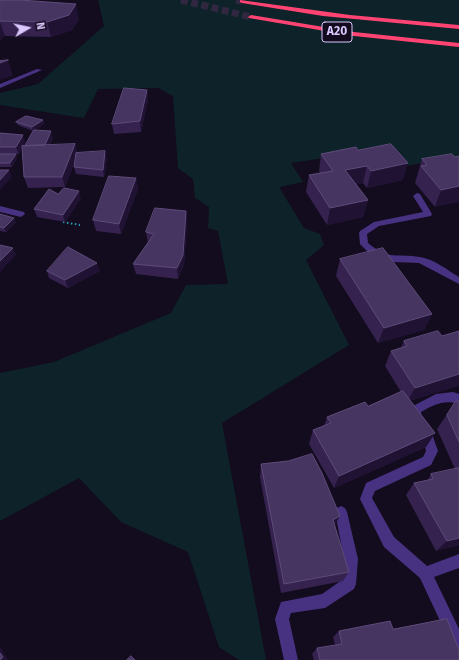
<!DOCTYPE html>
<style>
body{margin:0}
#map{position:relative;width:459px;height:660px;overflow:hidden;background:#130b1e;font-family:"Fira Sans",sans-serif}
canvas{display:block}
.north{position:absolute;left:8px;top:8px;width:40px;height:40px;-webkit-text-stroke:3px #130b1e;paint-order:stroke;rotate:81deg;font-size:11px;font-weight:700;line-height:16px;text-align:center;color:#dbc8ff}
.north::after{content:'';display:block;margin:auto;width:14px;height:18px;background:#dbc8ff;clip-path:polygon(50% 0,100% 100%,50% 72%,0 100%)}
</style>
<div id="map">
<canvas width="459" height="660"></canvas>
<div class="north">N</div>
</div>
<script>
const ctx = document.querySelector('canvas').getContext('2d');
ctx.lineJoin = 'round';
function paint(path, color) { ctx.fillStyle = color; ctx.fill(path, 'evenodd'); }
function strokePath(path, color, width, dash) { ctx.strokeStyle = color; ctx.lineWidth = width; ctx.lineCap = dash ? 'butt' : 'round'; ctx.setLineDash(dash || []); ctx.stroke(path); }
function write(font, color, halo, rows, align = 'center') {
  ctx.font = font + ' "Fira Sans",sans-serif'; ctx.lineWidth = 3; ctx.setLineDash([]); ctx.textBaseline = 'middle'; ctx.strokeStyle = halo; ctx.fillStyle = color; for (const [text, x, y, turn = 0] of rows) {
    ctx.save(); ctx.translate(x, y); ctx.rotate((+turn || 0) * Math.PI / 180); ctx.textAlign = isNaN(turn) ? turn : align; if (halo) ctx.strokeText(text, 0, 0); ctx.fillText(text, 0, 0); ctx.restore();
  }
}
paint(new Path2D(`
 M 98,0 L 459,0 L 459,156 L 406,166 L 390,148 L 291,163 L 303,182 L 279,187 L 304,228 L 320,234 L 324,245 L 306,260 L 349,345 L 222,423 L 266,660 L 239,660 L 219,647 L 188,552 L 121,522 L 79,478 L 0,521 L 0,373 L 54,362 L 171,313 L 186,285 L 228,284 L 218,231 L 208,228 L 209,207 L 195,198 L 193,179 L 178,168 L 173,96 L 158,88 L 98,89 L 84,118 L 0,105 L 0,93 L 38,84 L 104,26 Z`), '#0d2329');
strokePath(new Path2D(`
 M 181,0 L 251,17
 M 236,0 L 242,1`), '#312740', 7, [7, 3.5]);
strokePath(new Path2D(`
 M 63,222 L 80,225`), '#259db6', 2, [1.5, 2.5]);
paint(new Path2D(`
 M 37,69 L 42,70 L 0,88 L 0,84 Z
 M 417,193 L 420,194 L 432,214 L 431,216 L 379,226 L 367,234 L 368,243 C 389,261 397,253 420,257 C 434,259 447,270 459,277 L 459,284 L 419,263 L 394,262 L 372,256 L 360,244 L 359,233 L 360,231 L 374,222 L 423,212 L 413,196 Z
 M 0,206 L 24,212 L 25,214 L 21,217 L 0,212 Z
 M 453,392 L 459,394 L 459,404 C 444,399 433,405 421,412 L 422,418 L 432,434 L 438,451 L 431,465 L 375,491 L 372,498 L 394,537 L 427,566 L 459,554 L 459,568 L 434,577 L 459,629 L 459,656 L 454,654 L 449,640 L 420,578 L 384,547 L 360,499 L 366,483 L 423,457 L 426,451 C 425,447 424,442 422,438 C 417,429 406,418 411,407 L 436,394 Z
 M 341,506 L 345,508 L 347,512 L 358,559 L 356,584 L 354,589 L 325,608 L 291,613 L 289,619 L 298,660 L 284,660 L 275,619 L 281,602 L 322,594 L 342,580 L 344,559 L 335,512 L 337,508 Z`), '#473281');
paint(new Path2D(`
 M 240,0 L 350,15 L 459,25 L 459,29 L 323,16 L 242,3 L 240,2 Z
 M 251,15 L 354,32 L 459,43 L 459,47 L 354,36 L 249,18 L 248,17 Z`), '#ff4372');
paint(new Path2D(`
 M 0,0 L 79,19 L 72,30 L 51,37 L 5,36 L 0,40 Z
 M 147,90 L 148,100 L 141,132 L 114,134 L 112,124 Z
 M 43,120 L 44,124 L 35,130 L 53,138 L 50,145 L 77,152 L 107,158 L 104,177 L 76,174 L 74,167 L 74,163 L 65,187 L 28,188 L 24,177 L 22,148 L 19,154 L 16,154 L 17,158 L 12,167 L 0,167 L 0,133 L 25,142 L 23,146 L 25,146 L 33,131 L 18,125 L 16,122 Z
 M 358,150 L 403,180 L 367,188 L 363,183 L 356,184 L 368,200 L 363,217 L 327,225 L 306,192 L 309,175 L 320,173 L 319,171 L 321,154 Z
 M 455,157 L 435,207 L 415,183 L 422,159 Z
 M 136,178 L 138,189 L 121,234 L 96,231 L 93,220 Z
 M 58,194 L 81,198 L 65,222 L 37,217 L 34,209 Z
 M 186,211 L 187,222 L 184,265 L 178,279 L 136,274 L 133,264 L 148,243 L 146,232 Z
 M 0,214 L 14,218 L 16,222 L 6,232 L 0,231 Z
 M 340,259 L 432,314 L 424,330 L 378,343 L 336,276 Z
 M 47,271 L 100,271 L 68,288 L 49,278 Z
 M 438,331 L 411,401 L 435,433 L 426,447 L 334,488 L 309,444 L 313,430 L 324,426 L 327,417 L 368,406 L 401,392 L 385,366 L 391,351 L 401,348 L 404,341 Z
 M 456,401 L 459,401 L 459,545 L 436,551 L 406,495 L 414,483 L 427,481 L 431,474 L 455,469 L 437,429 Z
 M 261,464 L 335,526 L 349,572 L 343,581 L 281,593 L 260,477 Z
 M 393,629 L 459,660 L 314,660 L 312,654 L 317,648 L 335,645 L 333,637 L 339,631 Z`), '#35224e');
paint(new Path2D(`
 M 76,4 L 79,19 L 72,30 L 51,37 L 47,22 Z
 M 0,22 L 5,36 L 0,40 Z
 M 8,60 L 13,76 L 0,80 L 0,63 Z
 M 147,90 L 148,100 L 141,132 L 140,121 Z
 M 43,120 L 44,124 L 33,131 L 32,127 Z
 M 51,131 L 53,138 L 46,155 L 44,148 Z
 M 23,135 L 25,142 L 19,154 L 16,147 Z
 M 75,144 L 78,154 L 65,187 L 62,177 Z
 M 105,151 L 107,158 L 104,177 L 103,170 Z
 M 16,154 L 17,158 L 12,167 L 10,163 Z
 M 408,163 L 403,180 L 367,188 L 371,171 Z
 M 367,166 L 363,183 L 342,187 L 345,170 Z
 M 9,170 L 12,177 L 0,190 L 0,180 Z
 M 136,178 L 138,189 L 121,234 L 119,224 Z
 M 459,186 L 459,202 L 435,207 L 441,190 Z
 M 79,191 L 81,198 L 65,222 L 63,215 Z
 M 368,200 L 363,217 L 327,225 L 330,208 Z
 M 186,211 L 187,222 L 184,265 L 178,279 L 177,268 Z
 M 14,218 L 16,222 L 6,232 L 4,228 Z
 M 13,248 L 16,255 L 0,272 L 0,261 Z
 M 97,263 L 100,271 L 68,288 L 65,280 Z
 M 432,314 L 424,330 L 378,343 L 384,328 Z
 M 459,374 L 459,386 L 407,402 L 415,388 Z
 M 435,433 L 426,447 L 334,488 L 339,476 Z
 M 340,516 L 334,527 L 333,520 Z
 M 459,538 L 459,545 L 436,551 L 447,541 Z
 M 0,646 L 8,660 L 0,660 Z`), '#201233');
const building = new Path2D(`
 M 0,0 L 20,0 L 76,4 L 69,15 L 47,22 L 0,21 Z
 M 8,60 L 0,63 L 0,61 Z
 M 124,88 L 147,90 L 140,121 L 112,124 Z
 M 26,116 L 43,120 L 32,127 L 16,122 Z
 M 34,130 L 51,131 L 45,145 L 25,146 Z
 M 0,133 L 23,135 L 16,147 L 0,147 Z
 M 75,144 L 62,177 L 24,177 L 22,146 Z
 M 391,144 L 408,163 L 371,171 L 367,166 L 345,170 L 368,200 L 330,208 L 309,175 L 333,171 L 321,154 L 356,147 L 358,150 Z
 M 105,151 L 103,170 L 74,167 L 76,153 Z
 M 0,154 L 16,154 L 10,163 L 0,163 Z
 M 452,154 L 455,157 L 459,156 L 459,186 L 441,190 L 421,166 L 427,165 L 422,159 Z
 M 0,170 L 9,170 L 0,180 Z
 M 109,176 L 136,178 L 119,224 L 93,220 Z
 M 64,188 L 79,191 L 63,215 L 34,209 L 49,189 L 58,194 Z
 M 155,208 L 186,211 L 183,255 L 177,268 L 133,264 L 154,234 L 146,232 Z
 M 0,214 L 14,218 L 4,228 L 0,227 Z
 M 0,245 L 13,248 L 0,261 Z
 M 68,247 L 97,263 L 65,280 L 47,271 Z
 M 383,248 L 432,314 L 384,328 L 340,259 Z
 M 438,331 L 442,336 L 459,331 L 459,374 L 415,388 L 391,351 L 407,346 L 404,341 Z
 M 403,391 L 435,433 L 339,476 L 313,430 L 331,423 L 327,417 L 365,402 L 368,406 Z
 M 456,401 L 459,401 L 459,442 L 447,415 Z
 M 312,454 L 322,473 L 340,516 L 333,520 L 349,572 L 284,584 L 261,464 L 288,461 Z
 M 459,468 L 459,538 L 447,541 L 414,483 L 433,479 L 431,474 Z
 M 447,619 L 459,650 L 459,660 L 320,660 L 317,648 L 342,644 L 339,631 L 390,621 L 393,629 Z
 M 0,653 L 3,657 L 0,660 Z
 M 131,656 L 135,660 L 127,660 Z`);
paint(building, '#463461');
strokePath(building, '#5e4b7a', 1);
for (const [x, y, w] of [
 [337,32,30]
]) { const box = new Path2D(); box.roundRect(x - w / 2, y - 10, w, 20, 3); ctx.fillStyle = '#130b1e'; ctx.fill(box); strokePath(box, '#dbc8ff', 1); }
write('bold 12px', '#dbc8ff', null, [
 ["A20",337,32]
]);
</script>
